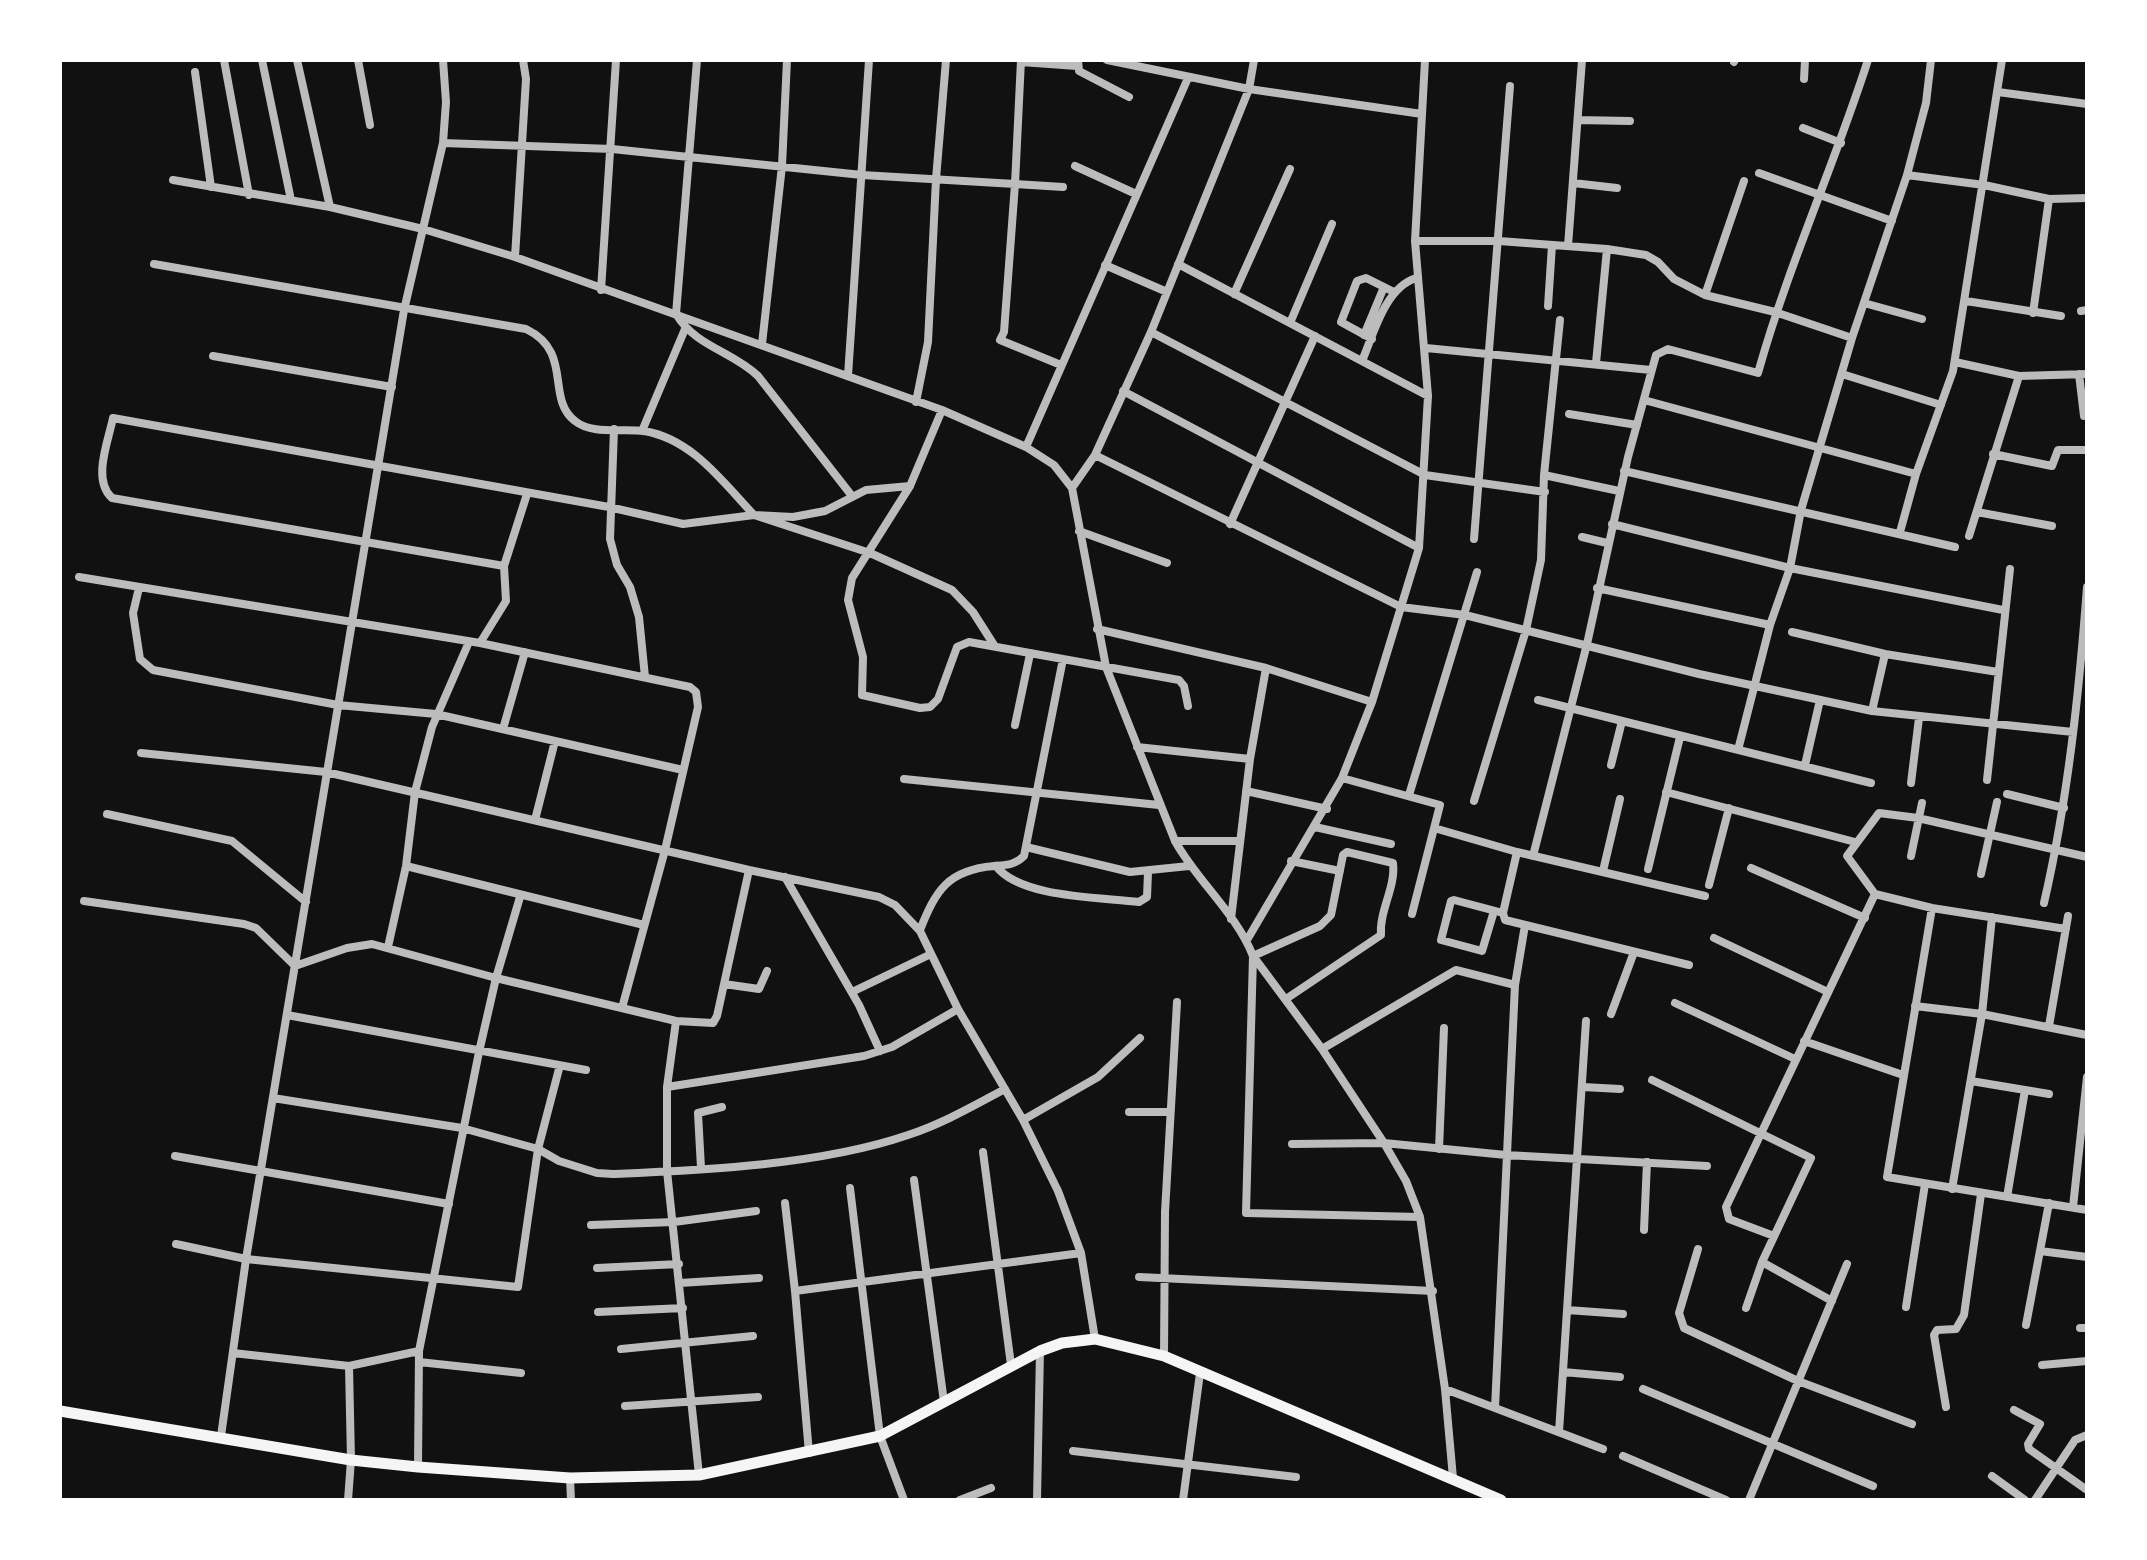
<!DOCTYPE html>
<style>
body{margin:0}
#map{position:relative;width:2147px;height:1560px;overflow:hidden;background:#111;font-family:"Work Sans",sans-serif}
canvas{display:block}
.frame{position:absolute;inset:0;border:62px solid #fff;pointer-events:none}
</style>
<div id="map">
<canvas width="2147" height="1560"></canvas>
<div class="frame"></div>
</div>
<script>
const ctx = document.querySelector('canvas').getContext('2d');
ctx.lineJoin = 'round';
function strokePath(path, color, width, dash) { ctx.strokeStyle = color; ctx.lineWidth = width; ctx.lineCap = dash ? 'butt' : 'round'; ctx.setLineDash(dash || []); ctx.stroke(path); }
strokePath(new Path2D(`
 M 224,60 L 249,195
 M 262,60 L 291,200
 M 297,60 L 330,207
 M 358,60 L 370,125
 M 697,60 L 676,314 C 696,347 732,351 758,376 L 852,496
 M 1021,60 L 1015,184 L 1063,187
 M 1078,60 L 1079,71 L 1129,97
 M 1107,60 L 1249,89 L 1422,114
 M 1254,60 L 1249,89 L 1151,332 L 1095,455 L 1072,488 L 1106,667 L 1175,841 C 1197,881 1236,913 1253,956 L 1322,1049 L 1384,1143 L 1406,1181 L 1420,1217 L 1445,1389 L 1453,1478
 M 1021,62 L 1077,66
 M 1734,62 L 1735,60
 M 195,72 L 211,187
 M 1804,79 L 1805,60
 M 1998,92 L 2087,104
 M 1578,120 L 1630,121
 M 1803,128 L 1841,143
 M 443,143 L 612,149 L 862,175 L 1015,184 L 1004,332 L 1000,340 L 1061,365
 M 1075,166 L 1136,194
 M 1759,173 L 1892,221
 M 1907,175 L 1984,185 L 2049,199 L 2087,198
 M 173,180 L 330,207 L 423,229 L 515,257 L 942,410 L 1026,447 L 1054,465 L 1072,488
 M 1573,183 L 1617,188
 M 1415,241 L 1499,241 L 1607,249 L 1646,255 L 1658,262 L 1674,279 L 1705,295 L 1775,312 L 1852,338
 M 1568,246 L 1582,60
 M 515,257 L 526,79 L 523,60
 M 154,264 L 526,329 C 574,352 545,398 575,421 C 592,435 623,428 644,431 C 692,439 722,481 754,515 L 793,517 L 825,511 L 866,490 L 910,486
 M 1178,264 L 1428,396
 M 1105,265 L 1167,292
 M 601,290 L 616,60
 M 1234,294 L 1290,169
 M 1705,295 L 1744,181
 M 1966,301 L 2061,316
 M 1864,303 L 1922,319
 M 1548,306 L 1552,245
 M 2081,311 L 2087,310
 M 2033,313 L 2049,199
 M 1290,323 L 1332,224
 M 1151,332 L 1425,475 L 1545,492
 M 1364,335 L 1384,287
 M 1372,339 L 1341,322 L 1357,281 L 1366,278 L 1394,292
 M 762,344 L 782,166 L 787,60
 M 1426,348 L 1651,370
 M 213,356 L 392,387
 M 1362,361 C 1374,333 1385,288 1416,278
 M 1955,362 L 2019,376 L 2087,374
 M 1596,363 L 1607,249
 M 1842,374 L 1941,405
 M 2079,374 L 2084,416
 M 848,376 L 869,60
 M 1123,391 L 1419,548
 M 1644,400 L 1916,474
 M 916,402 L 928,342 L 936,179 L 946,60
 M 942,410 L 910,486 L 852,578 L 848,600 L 863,657 L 862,695 L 920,708 L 930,707 L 938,699 L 957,647 L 969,642 L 1179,680 L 1184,686 L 1188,706
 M 1569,414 L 1637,425
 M 614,429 L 610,539 L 617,565 L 630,587 L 639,617 L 645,677
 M 642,431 L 685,329
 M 1026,447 L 1188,78
 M 1993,454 L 2052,466 L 2058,450 L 2087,450
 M 1095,455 L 1401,607 L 1465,615 L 1699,674 L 1872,711 L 2073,732
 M 1624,471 L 1955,547
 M 1544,475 L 1619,491
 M 1977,512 L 2052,526
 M 1230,524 L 1315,336
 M 1612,524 L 1790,568 L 2003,610
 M 1079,531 L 1167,563
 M 1900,532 L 1916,474 L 1953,371 L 2002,60
 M 1969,536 L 2019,376
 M 1582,537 L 1607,543
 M 1474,539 L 1510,86
 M 504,566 L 112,498 C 92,480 108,442 113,418 L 609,507 L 683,524 L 754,515 L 870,553 L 952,590 L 973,612 L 994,645
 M 79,577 L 480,643 L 690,687 L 696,692 L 698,707 L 665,850 L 622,1008
 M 139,588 L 133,613 L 140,659 L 153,670 L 338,705 L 436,714 L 683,770
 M 1597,588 L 1770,625
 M 1097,629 L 1266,668
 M 1792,632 L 1885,654 L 1998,672
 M 480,643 L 506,601 L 504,566 L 527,494
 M 1538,700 L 1871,783
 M 1872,711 L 1885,654
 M 1015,725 L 1030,654
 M 503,729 L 525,652
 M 1137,747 L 1250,759
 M 1738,750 L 1770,625 L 1790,568 L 1801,510 L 1852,338 L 1907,175 L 1926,103 L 1931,60
 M 141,753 L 326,772 L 749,870 L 879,897 L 895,905 L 920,931 L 958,1009 L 1023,1120 L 1058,1191 L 1081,1253 L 1095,1339
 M 1611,765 L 1622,721
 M 1805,765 L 1820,700
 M 1342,778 L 1440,805 L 1412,914
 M 904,779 L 1159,805
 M 1987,780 L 2010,569
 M 1911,783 L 1919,718
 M 1246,791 L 1327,809
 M 1666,792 L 1855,842
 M 2007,794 L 2064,808
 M 1409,795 L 1477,572
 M 1474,801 L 1526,630 L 1541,560 L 1544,475 L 1560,320
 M 107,814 L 232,841 L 306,902
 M 535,820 L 555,741
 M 1315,827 L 1391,844
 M 1434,828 L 1517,852 L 1705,896
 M 1175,841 L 1239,841
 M 1026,847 L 1130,872 L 1189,866
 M 1517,852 L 1503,913 L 1505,920 L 1689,965
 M 1533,856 L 1587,644 L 1628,457 L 1656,355 L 1668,349 L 1758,373 C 1788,266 1834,166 1868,60
 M 1911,856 L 1922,803
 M 1291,861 L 1340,871
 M 406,866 L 644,925
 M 996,866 C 1020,898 1100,897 1139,902 L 1147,897 L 1148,873
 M 1751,868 L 1865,918
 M 1648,869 L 1680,737
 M 1603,871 L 1620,799
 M 1981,874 L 1997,802
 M 785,877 L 859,1005 L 880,1051
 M 1709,885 L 1729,808
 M 84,901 L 244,924 L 256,928 L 295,966 L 347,948 L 372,944 L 496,978 L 676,1021 L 713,1023 L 717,1016 L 749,870
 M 2044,903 C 2068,799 2079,693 2087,587
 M 1932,908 L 1887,1177 L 2087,1210
 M 1494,911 L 1482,951 L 1441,940 L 1451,901 L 1454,900 L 1503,913
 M 1231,919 L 1250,759 L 1266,668 L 1372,702
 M 2066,929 L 1932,908 L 1875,894 L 1847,856 L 1879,813 L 1918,818 L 2087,857
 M 920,930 C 936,890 948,870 994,866 C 1007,865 1015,865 1024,856 L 1063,659
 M 1714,938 L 1828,992
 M 1247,940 L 1342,778 L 1372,702 L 1419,548 L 1428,396 L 1415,241 L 1425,60
 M 388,947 L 406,866 L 415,792 L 432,727 L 469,642
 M 724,984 L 759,989 L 767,971
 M 852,992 L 931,954
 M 1286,999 L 1381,935 C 1379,911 1396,887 1393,863 L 1347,852 L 1343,855 L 1331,915 L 1320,926 L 1253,956 L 1246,1213 L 1420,1217
 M 1675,1003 L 1795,1059
 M 1915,1006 L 1982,1014 L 2087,1035
 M 1611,1014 L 1634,952
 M 287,1015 L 586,1070
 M 676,1021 L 667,1087 L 667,1171 L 699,1475
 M 2049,1026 L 2068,916
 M 1804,1041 L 1903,1075
 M 1322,1049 L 1456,970 L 1515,985
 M 1652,1080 L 1811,1158 L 1762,1262 L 1746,1308
 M 1971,1081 L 2025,1090 L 2007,1197
 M 667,1087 L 864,1056 L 892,1047 L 958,1009
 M 1583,1087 L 1620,1089
 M 2025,1090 L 2049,1094
 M 273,1098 L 462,1128 L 538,1149 L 559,1161 L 597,1173 L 613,1174 C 704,1170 821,1165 908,1135 C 942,1124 973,1106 1005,1089
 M 1129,1112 L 1170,1112
 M 1023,1120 L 1098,1077 L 1140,1038
 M 1292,1144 L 1384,1143 L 1506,1155 L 1707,1166
 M 1439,1149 L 1444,1028
 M 983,1152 L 1011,1365
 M 175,1156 L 449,1204
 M 701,1168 L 698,1113 L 722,1107
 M 914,1180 L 944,1402
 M 850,1188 L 880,1436 L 904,1500
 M 1952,1189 L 1982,1014 L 1992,917
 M 785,1203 L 795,1291
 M 2073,1207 L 2087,1077
 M 591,1225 L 674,1222 L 756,1211
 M 1644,1230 L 1647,1162
 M 1774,1236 L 1729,1219 L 1726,1207 L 1875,894
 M 176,1244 L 246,1259 L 518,1287 L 538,1149 L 560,1065
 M 1698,1249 L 1679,1313 L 1684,1328 L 1798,1381 L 1912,1424
 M 2040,1251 L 2087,1257
 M 1762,1262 L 1832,1301
 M 597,1268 L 679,1264
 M 1139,1277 L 1433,1291
 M 680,1283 L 759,1278
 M 1906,1307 L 1925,1184
 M 1567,1310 L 1623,1314
 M 598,1312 L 683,1308
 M 2026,1325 L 2049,1203
 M 2080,1328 L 2087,1328
 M 621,1349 L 753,1336
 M 233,1353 L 349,1366 L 419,1351
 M 1164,1356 L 1165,1212 L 1177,1002
 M 419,1362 L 521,1373
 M 2042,1365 L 2087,1361
 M 1563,1372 L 1620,1377
 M 1445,1389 L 1603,1449
 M 1643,1389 L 1873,1486
 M 625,1406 L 758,1397
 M 1946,1407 L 1934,1335 L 1937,1330 L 1956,1329 L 1964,1315 L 1981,1194
 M 1495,1408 L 1515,985 L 1525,925
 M 2014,1410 L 2040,1424 L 2028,1444 L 2029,1449 L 2087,1490
 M 1559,1432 L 1586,1021
 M 221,1436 L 246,1259 L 404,310 L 443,143 L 446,102 L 443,60
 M 1073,1451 L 1296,1477
 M 809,1453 L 795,1291 L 1081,1253
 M 1623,1456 L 1726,1500
 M 418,1467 L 419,1351 L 479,1052 L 496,978 L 520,897
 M 1992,1476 L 2025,1500
 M 570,1478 L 571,1500
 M 348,1500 L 351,1460 L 349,1366
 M 960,1500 L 991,1488
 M 1037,1500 L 1040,1351
 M 1183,1500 L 1200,1373
 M 1749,1500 L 1847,1264
 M 2035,1500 L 2075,1440 L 2087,1435`), '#bcbcbc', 8);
strokePath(new Path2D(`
 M 60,1411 L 351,1460 L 418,1467 L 570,1478 L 699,1475 L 880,1436 L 1040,1351 L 1062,1343 L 1095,1339 L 1164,1356 L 1501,1500`), '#f5f5f5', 11);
</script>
